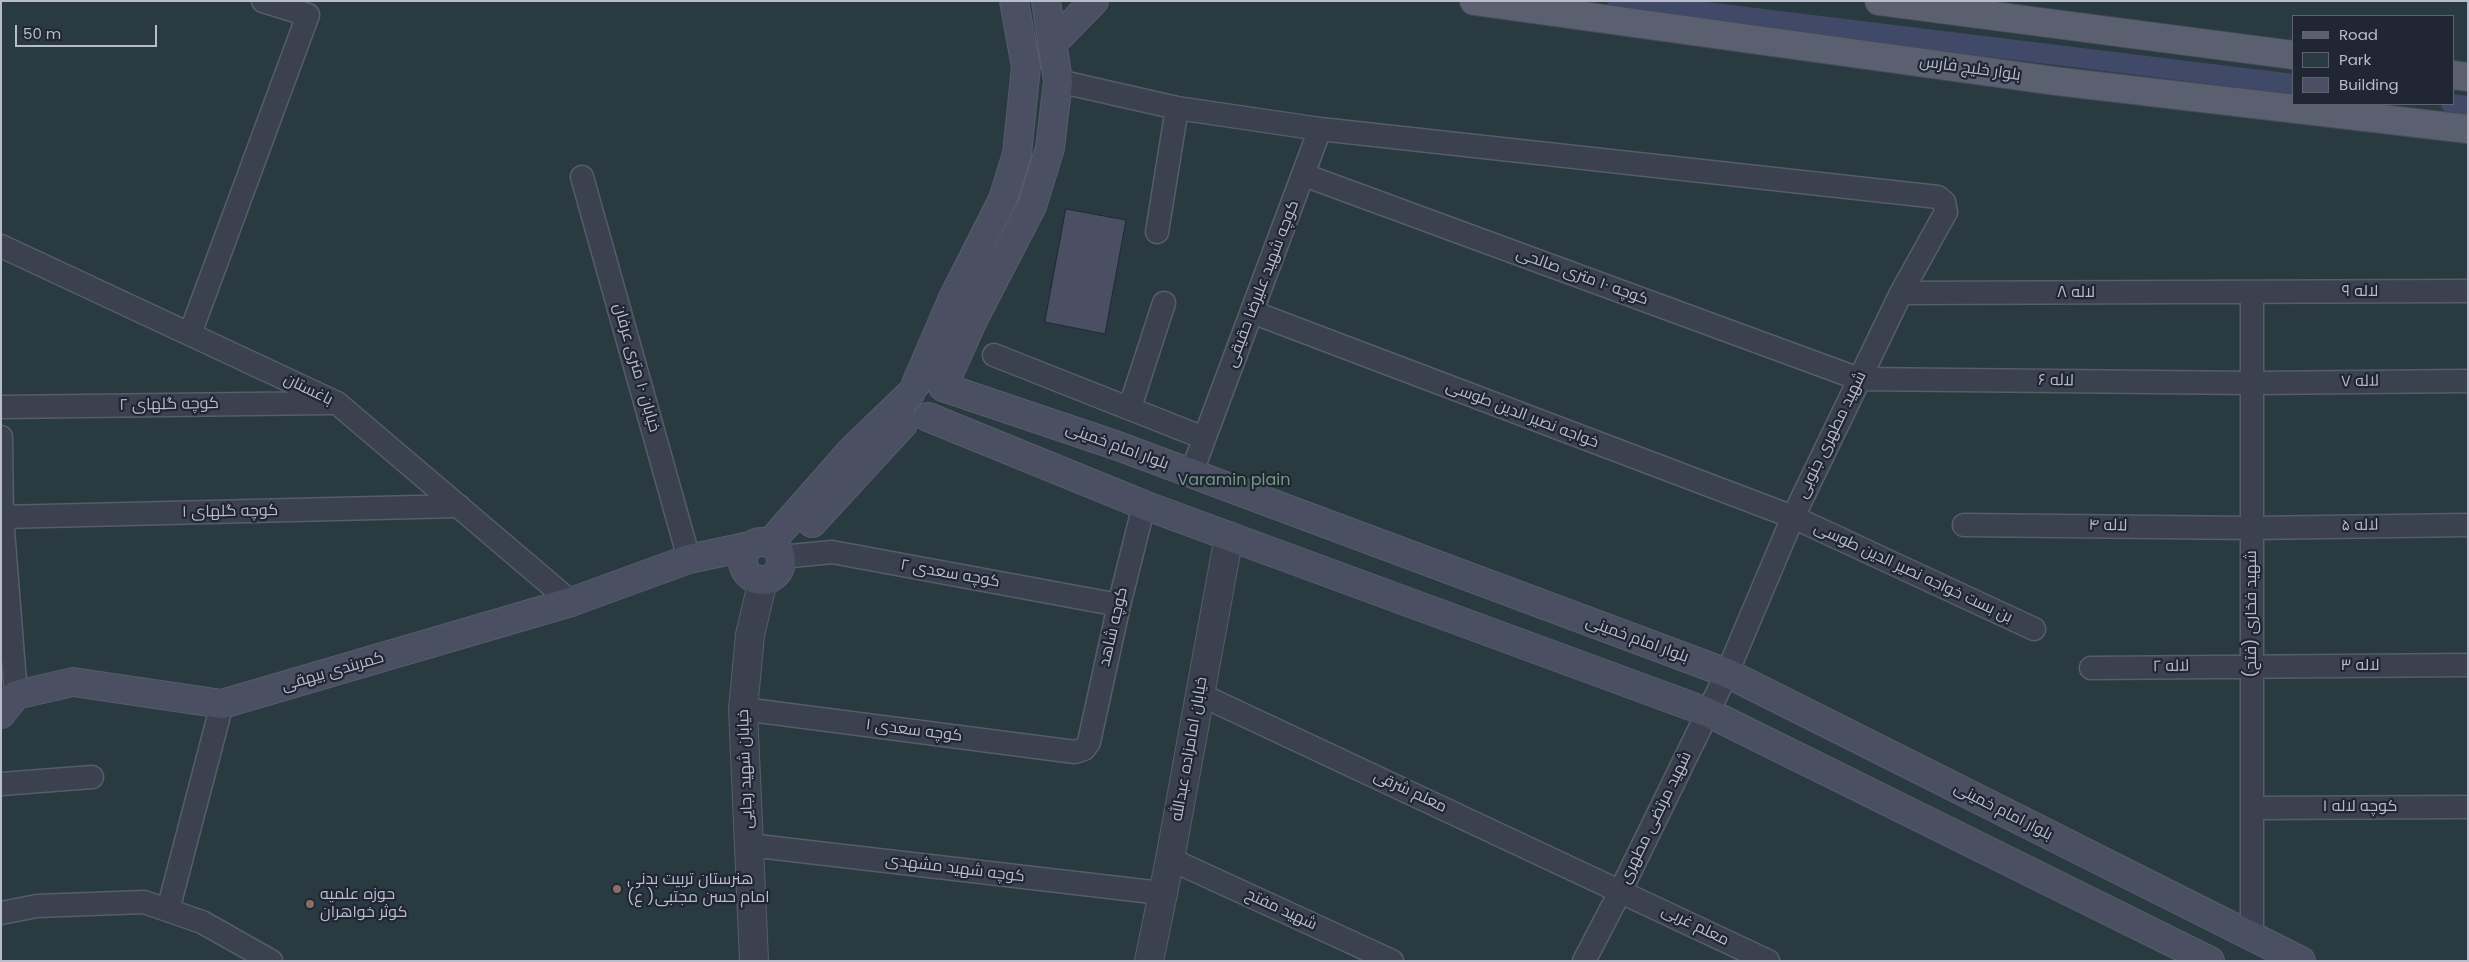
<!DOCTYPE html>
<meta charset="utf-8">
<style>
body{margin:0}
#map{position:relative;width:2469px;height:962px;overflow:hidden;background:#282e40;font-family:Poppins,sans-serif}
canvas{display:block}
.frame{position:absolute;inset:0;border:2px solid #b9bcca;pointer-events:none}
.legend{position:absolute;left:2292px;top:15px;width:162px;height:90px;box-sizing:border-box;background:#212635;border:1px solid #5e6271;margin:0;padding:6px 9px;list-style:none;font-size:15px;color:#b9bcca}
.legend li{display:flex;align-items:center;gap:10px;height:25px}
.legend b{width:25px;border:1px solid #5e6271}
.scale{position:absolute;left:15px;top:25px;width:142px;height:22px;box-sizing:border-box;border:2px solid #b9bcca;border-top:0;padding-left:6px;font-size:15px;line-height:18px;white-space:nowrap;color:#b9bcca;-webkit-text-stroke:4px #212635;paint-order:stroke}
</style>
<div id="map">
<canvas width="2469" height="962"></canvas>
<div class="frame"></div>
<ul class="legend">
<li><b style="height:6px;background:#5a606f"></b>Road</li>
<li><b style="height:14px;background:#2a3a41"></b>Park</li>
<li><b style="height:14px;background:#4a4f63"></b>Building</li>
</ul>
<div class="scale">50 m</div>
</div>
<script>
const ctx = document.querySelector('canvas').getContext('2d');
ctx.lineJoin = 'round';
function paint(path, color) { ctx.fillStyle = color; ctx.fill(path, 'evenodd'); }
function strokePath(path, color, width, dash) { ctx.strokeStyle = color; ctx.lineWidth = width; ctx.lineCap = dash ? 'butt' : 'round'; ctx.setLineDash(dash || []); ctx.stroke(path); }
function write(font, color, halo, rows, align = 'center') {
  ctx.font = font + ' Poppins,Cairo,sans-serif'; ctx.lineWidth = 4.5; ctx.setLineDash([]); ctx.textBaseline = 'middle'; ctx.strokeStyle = halo; ctx.fillStyle = color; for (const [text, x, y, turn = 0] of rows) {
    ctx.save(); ctx.translate(x, y); ctx.rotate((+turn || 0) * Math.PI / 180); ctx.textAlign = isNaN(turn) ? turn : align; if (halo) ctx.strokeText(text, 0, 0); ctx.fillText(text, 0, 0); ctx.restore();
  }
}
paint(new Path2D(`
 M 1,1 L 2468,1 L 2468,961 L 1,961 ZM 2293,16 L 2453,16 L 2453,104 L 2293,104 Z`), '#2a3a41');
strokePath(new Path2D(`
 M 1617,1 L 2293,84
 M 2451,104 L 2468,106`), '#404967', 20);
const building = new Path2D(`
 M 1066,209 L 1126,220 L 1105,334 L 1045,322 Z`);
paint(building, '#4a4f63');
strokePath(building, '#232837', 1);
const minor = new Path2D(`
 M 1058,81 L 1177,108 L 1320,129 L 1938,197 L 1944,202 L 1946,212 L 1901,293 L 1793,517 L 1727,673 L 1621,890 L 1584,961
 M 1304,175 L 1859,379 L 2252,383 L 2468,381
 M 582,177 L 689,559
 M 1157,232 L 1177,108
 M 1,246 L 337,403 L 571,602
 M 2252,292 L 2252,936
 M 1901,293 L 2468,291
 M 1252,312 L 1793,517 L 2034,629
 M 190,334 L 308,15 L 263,1
 M 994,355 L 1204,438
 M 1,407 L 331,403
 M 1130,407 L 1164,303
 M 1,437 L 2,517 L 16,695
 M 1191,474 L 1320,129
 M 2,517 L 459,506
 M 1964,525 L 2252,528 L 2468,525
 M 781,557 L 832,552 L 1119,605
 M 2091,668 L 2468,665
 M 1199,694 L 1768,961
 M 743,709 L 1075,752 L 1084,749 L 1089,742 L 1119,605 L 1144,505
 M 1,784 L 92,777
 M 2252,808 L 2468,807
 M 749,845 L 1161,893
 M 1170,859 L 1392,961
 M 168,910 L 222,704
 M 1,913 L 37,906 L 144,902 L 202,922 L 271,961`);
const tertiary = new Path2D(`
 M 754,961 L 743,709 L 750,635 L 763,580
 M 1149,961 L 1170,859 L 1229,536`);
const secondary = new Path2D(`
 M 1046,1 L 1058,81 L 1050,148 L 1032,206 L 973,320 L 943,387 L 1118,446 L 1727,673 L 2301,961
 M 1052,44 L 1094,1
 M 916,384 L 953,298 L 1003,199 L 1017,154 L 1026,67 L 1014,1
 M 928,417 L 1144,505 L 1707,712 L 2210,961
 M 812,523 L 903,424
 M743 561a19 19 0 1 1 38 0a19 19 0 1 1-38 0Z
 M 770,543 L 852,450 L 910,394
 M 1,714 L 16,695 L 73,682 L 222,704 L 571,602 L 689,559 L 750,546`);
const primary = new Path2D(`
 M 1474,1 L 2055,81 L 2468,129
 M 1879,1 L 2293,55
 M 2453,75 L 2468,77`);
strokePath(minor, '#575c6a', 25);
strokePath(tertiary, '#575c6a', 30);
strokePath(secondary, '#575c6a', 30);
strokePath(primary, '#464a59', 30);
strokePath(minor, '#3c4150', 22);
strokePath(tertiary, '#3c4150', 28);
strokePath(secondary, '#4b4f62', 28);
strokePath(primary, '#5a606f', 28);
for (const [x, y, r, color] of [
 [617,889,5,"#8d6e63"],
 [310,904,5,"#8d6e63"]
]) { const dot = new Path2D(); dot.arc(x, y, r, 0, 2 * Math.PI); ctx.fillStyle = color; ctx.fill(dot); strokePath(dot, '#212635', 2); }
write('16px', '#b9bcca', '#212635', [
 ["بلوار خلیج فارس",1970,69,8],
 ["کوچه ۱۰ متری صالحی",1582,277,20],
 ["کوچه شهید علیرضا حقیقی",1263,284,-69],
 ["لاله ۹",2360,292],
 ["لاله ۸",2076,293],
 ["خیابان ۱۰ متری عرفان",636,368,74],
 ["لاله ۶",2056,381,1],
 ["لاله ۷",2360,382,-1],
 ["باغستان",308,390,26],
 ["کوچه گلهای ۲",169,405,-1],
 ["خواجه نصیر الدین طوسی",1522,415,21],
 ["شهید مطهری جنوبی",1832,435,-64],
 ["بلوار امام خمینی",1117,447,20],
 ["کوچه گلهای ۱",230,512,-1],
 ["لاله ۴",2108,526,1],
 ["لاله ۵",2360,526,-1],
 ["بن بست خواجه نصیر الدین طوسی",1913,573,25],
 ["کوچه سعدی ۲",950,574,10],
 ["شهید فخاری (فتح)",2252,614,-90],
 ["کوچه شاهد",1114,627,-77],
 ["بلوار امام خمینی",1637,640,20],
 ["لاله ۳",2360,666],
 ["لاله ۲",2171,667,-1],
 ["کمربندی بیهقی",333,672,-16],
 ["کوچه سعدی ۱",914,731,7],
 ["خیابان امامزاده عبدالله",1190,749,-80],
 ["خیابان شهید رجایی",746,769,-92],
 ["معلم شرقی",1410,792,25],
 ["کوچه لاله ۱",2360,807],
 ["بلوار امام خمینی",2003,812,27],
 ["شهید مرتضی مطهری",1656,818,-64],
 ["کوچه شهید مشهدی",955,869,7],
 ["شهید مفتح",1281,910,25],
 ["معلم غربی",1695,926,26]
]);
write('16px', '#729982', '#212635', [
 ["Varamin plain",1234,481]
]);
write('16px', '#b9bcca', '#212635', [
 ["هنرستان تربیت بدنی",627,880],
 ["امام حسن مجتبی( ع)",627,898],
 ["حوزه علمیه",320,895],
 ["کوثر خواهران",320,913]
], 'left');
</script>
